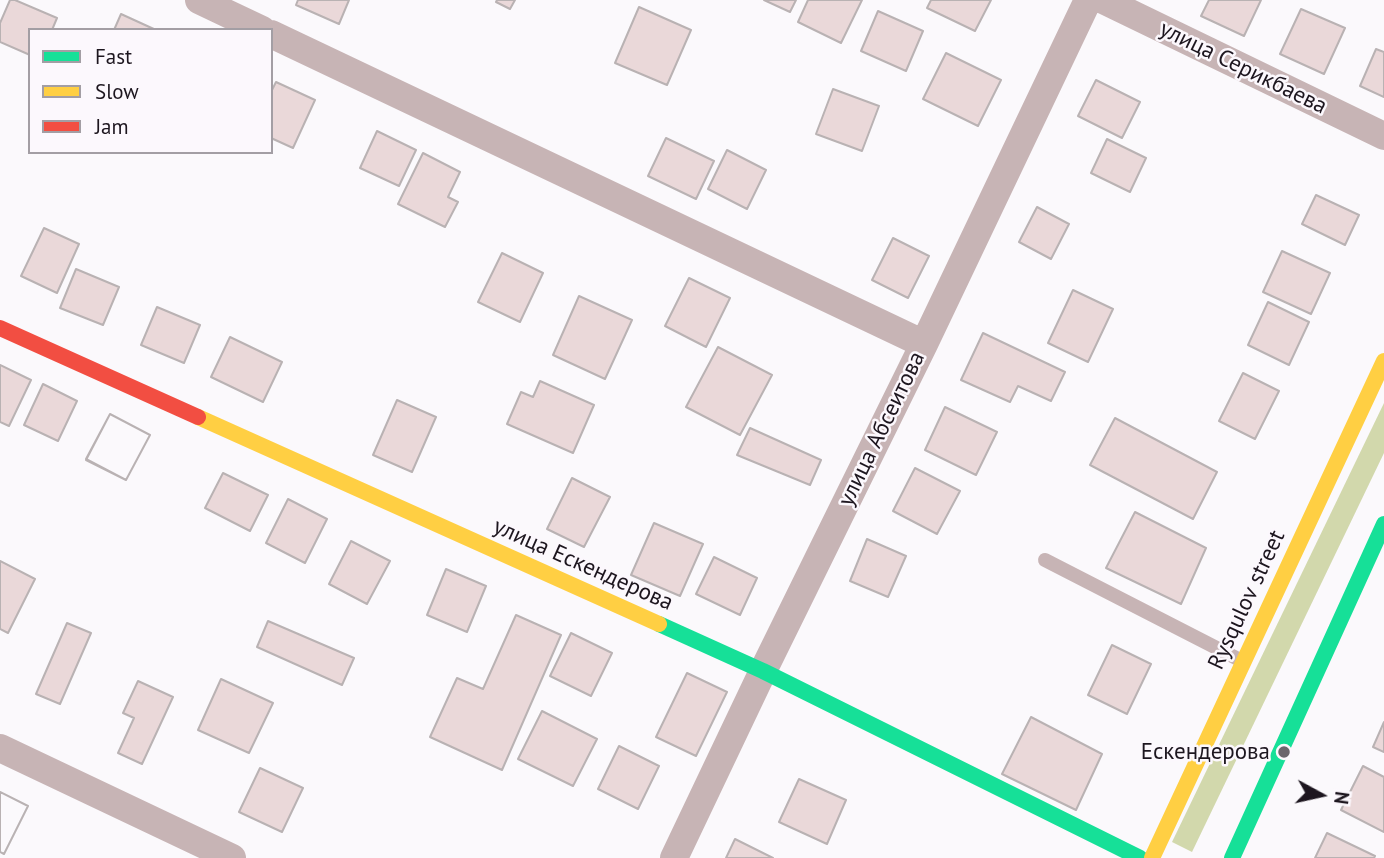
<!DOCTYPE html>
<meta charset="utf-8">
<style>
body{margin:0}
#map{position:relative;width:1384px;height:858px;overflow:hidden;background:#fbf9fc;font-family:"PT Sans",sans-serif}
canvas{display:block}
.legend{position:absolute;left:28px;top:28px;width:245px;height:126px;box-sizing:border-box;background:#fcf8fd;border:2px solid #a39ea4;margin:0;padding:9px 12px;list-style:none;font-size:21px;color:#1d161f}
.legend li{display:flex;align-items:center;gap:14px;height:35px}
.legend b{width:35px;border:2px solid #a39ea4}
.north{position:absolute;left:1286px;top:760px;width:70px;height:70px;-webkit-text-stroke:5px #fcf8fd;paint-order:stroke;rotate:98deg;font-size:19px;font-weight:700;line-height:28px;text-align:center;color:#1d161f}
.north::after{content:'';display:block;margin:auto;width:24px;height:32px;background:#1d161f;clip-path:polygon(50% 0,100% 100%,50% 72%,0 100%)}
</style>
<div id="map">
<canvas width="1384" height="858"></canvas>
<ul class="legend">
<li><b style="height:9px;background:#16e098"></b>Fast</li>
<li><b style="height:9px;background:#ffcf43"></b>Slow</li>
<li><b style="height:9px;background:#f24e42"></b>Jam</li>
</ul>
<div class="north">N</div>
</div>
<script>
const ctx = document.querySelector('canvas').getContext('2d');
ctx.lineJoin = 'round';
function paint(path, color) { ctx.fillStyle = color; ctx.fill(path, 'evenodd'); }
function strokePath(path, color, width, dash) { ctx.strokeStyle = color; ctx.lineWidth = width; ctx.lineCap = dash ? 'butt' : 'round'; ctx.setLineDash(dash || []); ctx.stroke(path); }
function write(font, color, halo, rows, align = 'center') {
  ctx.font = font + ' "PT Sans",sans-serif'; ctx.lineWidth = 5; ctx.setLineDash([]); ctx.textBaseline = 'middle'; ctx.strokeStyle = halo; ctx.fillStyle = color; for (const [text, x, y, turn = 0] of rows) {
    ctx.save(); ctx.translate(x, y); ctx.rotate((+turn || 0) * Math.PI / 180); ctx.textAlign = isNaN(turn) ? turn : align; if (halo) ctx.strokeText(text, 0, 0); ctx.fillText(text, 0, 0); ctx.restore();
  }
}
paint(new Path2D(`
 M 1384,403 L 1384,453 L 1192,852 L 1172,842 Z`), '#d2d8ac');
const building = new Path2D(`
 M 10,0 L 15,0 L 57,18 L 52,30 L 30,30 L 30,55 L 0,42 L 0,23 Z
 M 298,0 L 349,0 L 339,24 L 296,5 Z
 M 497,0 L 515,0 L 510,9 L 496,2 Z
 M 764,0 L 796,0 L 790,12 Z
 M 808,0 L 862,0 L 841,43 L 798,22 Z
 M 931,0 L 991,0 L 975,31 L 927,8 Z
 M 1209,0 L 1261,0 L 1244,36 L 1201,16 Z
 M 639,7 L 691,30 L 667,85 L 615,63 Z
 M 1301,9 L 1345,28 L 1324,74 L 1280,54 Z
 M 878,11 L 923,31 L 906,71 L 861,51 Z
 M 121,14 L 156,30 L 114,30 Z
 M 1376,49 L 1384,52 L 1384,97 L 1360,86 Z
 M 946,53 L 1001,80 L 978,126 L 923,99 Z
 M 1096,80 L 1140,102 L 1122,138 L 1078,116 Z
 M 276,82 L 315,100 L 293,148 L 271,138 L 271,92 Z
 M 833,89 L 879,106 L 862,151 L 816,134 Z
 M 377,131 L 416,150 L 399,186 L 360,168 Z
 M 666,138 L 714,161 L 696,199 L 648,176 Z
 M 1107,139 L 1146,158 L 1130,192 L 1091,173 Z
 M 727,150 L 766,170 L 747,209 L 708,189 Z
 M 423,153 L 460,172 L 448,197 L 458,202 L 445,227 L 398,204 Z
 M 1316,195 L 1359,215 L 1345,245 L 1302,224 Z
 M 1037,207 L 1069,224 L 1051,259 L 1019,242 Z
 M 44,228 L 79,244 L 57,293 L 21,276 Z
 M 893,238 L 929,256 L 908,298 L 872,280 Z
 M 1282,251 L 1330,273 L 1311,314 L 1263,292 Z
 M 502,253 L 543,273 L 520,322 L 478,302 Z
 M 76,269 L 119,287 L 103,325 L 60,308 Z
 M 689,278 L 730,298 L 706,347 L 665,326 Z
 M 1073,290 L 1113,309 L 1088,362 L 1048,343 Z
 M 579,296 L 632,320 L 605,379 L 553,355 Z
 M 1268,302 L 1309,322 L 1289,365 L 1248,345 Z
 M 157,307 L 200,325 L 184,363 L 141,345 Z
 M 983,333 L 1065,372 L 1051,401 L 1018,386 L 1010,402 L 961,380 Z
 M 230,337 L 282,362 L 263,402 L 211,377 Z
 M 718,347 L 772,375 L 740,435 L 686,407 Z
 M 0,365 L 31,380 L 9,426 L 0,422 Z
 M 1243,373 L 1279,391 L 1255,439 L 1219,421 Z
 M 540,381 L 594,405 L 573,453 L 507,424 L 521,392 L 533,397 Z
 M 43,384 L 77,401 L 58,441 L 24,425 Z
 M 397,400 L 436,417 L 412,472 L 373,455 Z
 M 945,407 L 997,432 L 976,475 L 925,450 Z
 M 110,414 L 150,435 L 126,480 L 86,459 Z
 M 110,414 L 150,435 L 126,480 L 86,460 Z
 M 1115,418 L 1217,472 L 1193,519 L 1090,465 Z
 M 750,428 L 821,460 L 810,485 L 737,455 Z
 M 915,468 L 960,491 L 937,534 L 893,511 Z
 M 223,473 L 268,495 L 250,531 L 205,508 Z
 M 572,478 L 610,497 L 584,547 L 547,529 Z
 M 288,499 L 327,519 L 305,563 L 266,543 Z
 M 1135,512 L 1206,548 L 1181,604 L 1106,568 Z
 M 654,523 L 703,544 L 680,596 L 631,575 Z
 M 867,539 L 906,556 L 888,597 L 850,581 Z
 M 351,541 L 390,561 L 367,604 L 329,584 Z
 M 714,557 L 757,578 L 740,615 L 696,594 Z
 M 0,561 L 35,579 L 8,633 L 0,629 Z
 M 446,569 L 486,586 L 467,632 L 427,615 Z
 M 516,615 L 561,635 L 502,770 L 430,737 L 457,678 L 483,689 Z
 M 268,621 L 354,658 L 342,685 L 257,647 Z
 M 67,623 L 91,633 L 60,704 L 36,694 Z
 M 571,633 L 612,653 L 591,696 L 550,676 Z
 M 1112,645 L 1151,664 L 1127,714 L 1088,695 Z
 M 687,673 L 727,692 L 696,756 L 656,737 Z
 M 221,679 L 273,703 L 249,753 L 198,730 Z
 M 138,681 L 173,697 L 142,764 L 118,753 L 134,718 L 123,713 Z
 M 542,711 L 597,739 L 573,786 L 518,759 Z
 M 1031,717 L 1102,754 L 1076,810 L 1002,774 Z
 M 1384,722 L 1384,752 L 1373,747 Z
 M 619,746 L 659,766 L 638,809 L 598,789 Z
 M 1363,766 L 1384,777 L 1384,832 L 1341,810 Z
 M 260,768 L 303,788 L 282,832 L 239,812 Z
 M 799,779 L 846,800 L 827,844 L 779,822 Z
 M 0,792 L 28,806 L 4,854 L 0,852 Z
 M 0,792 L 28,806 L 4,854 L 0,852 Z
 M 1327,833 L 1375,856 L 1374,858 L 1315,858 Z
 M 735,839 L 773,858 L 726,858 Z`);
paint(building, '#ead8d9');
strokePath(building, '#b9b2b3', 2);
strokePath(new Path2D(`
 M 1045,560 L 1242,661`), '#c7b4b5', 14);
strokePath(new Path2D(`
 M 199,0 L 262,30
 M 1103,0 L 1384,136
 M 271,34 L 924,344
 M 0,748 L 232,858
 M 674,858 L 763,671 L 924,344 L 1088,0`), '#c7b4b5', 28);
strokePath(new Path2D(`
 M 659,624 L 763,671 L 1140,858
 M 1232,858 L 1384,524`), '#16e098', 16);
strokePath(new Path2D(`
 M 198,417 L 659,624
 M 1152,858 L 1384,361`), '#ffcf43', 16);
strokePath(new Path2D(`
 M 0,328 L 198,417`), '#f24e42', 16);
for (const [x, y, r, color] of [
 [1284,752,7,"#6b656c"]
]) { const dot = new Path2D(); dot.arc(x, y, r, 0, 2 * Math.PI); ctx.fillStyle = color; ctx.fill(dot); strokePath(dot, '#fcf8fd', 2.5); }
write('23px', '#1d161f', '#fcf8fd', [
 ["улица Серикбаева",1243,68,26],
 ["улица Абсеитова",882,429,-64],
 ["улица Ескендерова",583,565,24],
 ["Rysqulov street",1247,600,-65]
]);
write('23px', '#1d161f', '#fcf8fd', [
 ["Ескендерова",1270,752]
], 'right');
</script>
